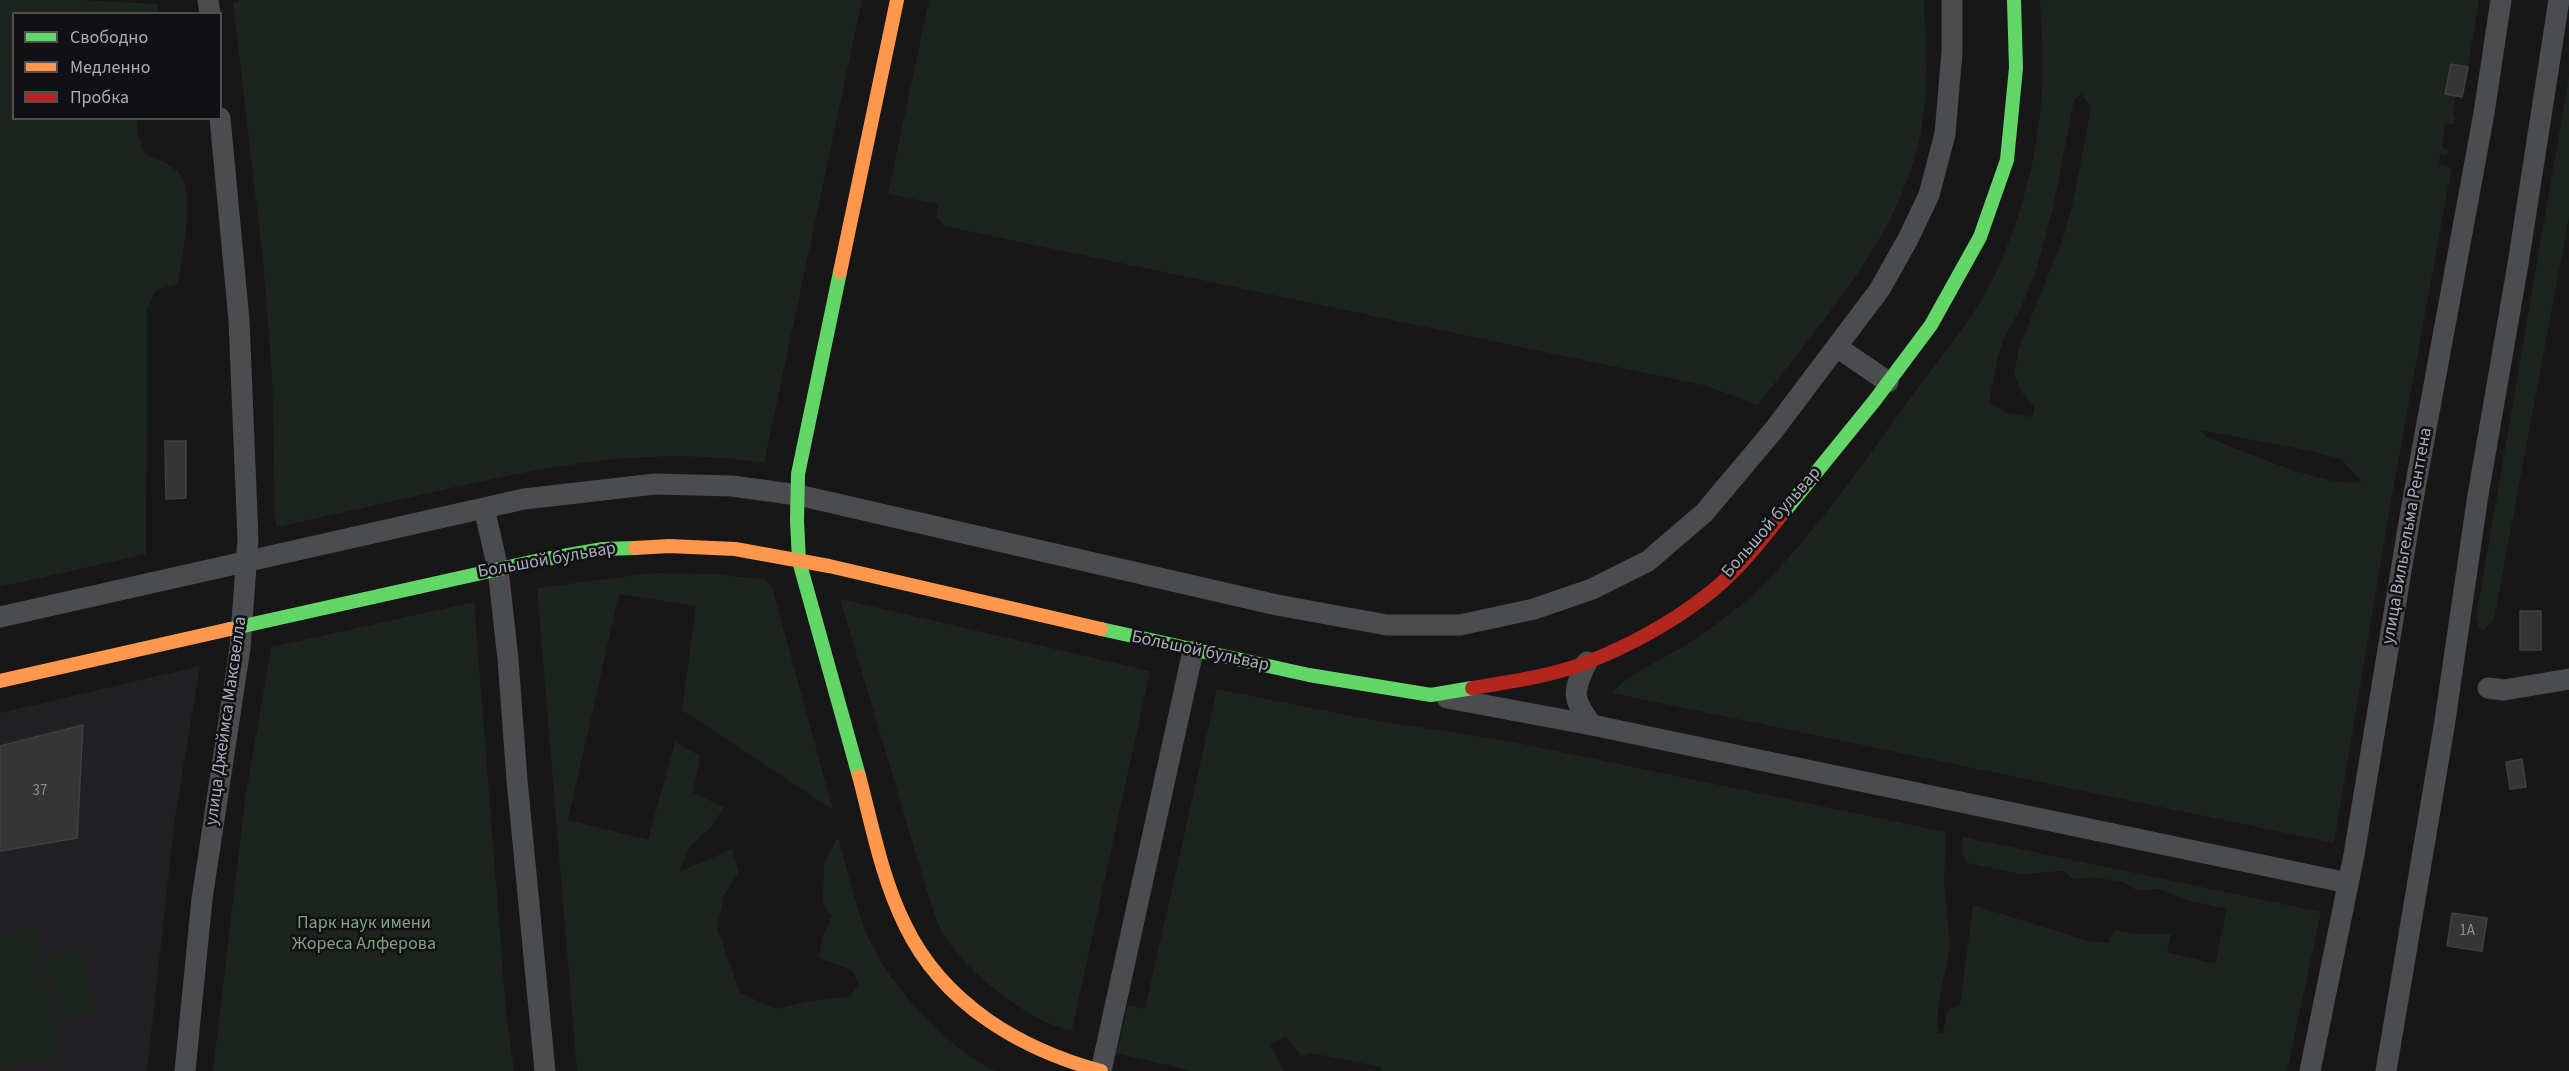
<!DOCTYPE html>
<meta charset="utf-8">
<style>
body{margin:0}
#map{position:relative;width:2569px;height:1071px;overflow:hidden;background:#171717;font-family:"Source Sans 3",sans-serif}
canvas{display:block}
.legend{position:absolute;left:12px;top:12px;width:210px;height:108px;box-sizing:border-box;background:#111113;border:2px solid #4d4f55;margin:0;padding:8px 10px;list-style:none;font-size:18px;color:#a8adb8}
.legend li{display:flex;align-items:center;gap:12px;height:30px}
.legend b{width:30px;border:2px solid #4d4f55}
</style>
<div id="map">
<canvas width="2569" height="1071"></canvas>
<ul class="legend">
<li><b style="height:8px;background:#63d668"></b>Свободно</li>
<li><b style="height:8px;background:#ff974d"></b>Медленно</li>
<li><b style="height:8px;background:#b3261e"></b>Пробка</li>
</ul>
</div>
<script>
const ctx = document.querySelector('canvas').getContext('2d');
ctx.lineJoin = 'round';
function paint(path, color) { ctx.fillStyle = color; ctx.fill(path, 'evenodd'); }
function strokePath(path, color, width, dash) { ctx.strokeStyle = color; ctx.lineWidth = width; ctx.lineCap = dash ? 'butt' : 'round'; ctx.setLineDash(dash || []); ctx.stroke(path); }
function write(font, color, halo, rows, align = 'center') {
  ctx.font = font + ' "Source Sans 3",sans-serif'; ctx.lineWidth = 5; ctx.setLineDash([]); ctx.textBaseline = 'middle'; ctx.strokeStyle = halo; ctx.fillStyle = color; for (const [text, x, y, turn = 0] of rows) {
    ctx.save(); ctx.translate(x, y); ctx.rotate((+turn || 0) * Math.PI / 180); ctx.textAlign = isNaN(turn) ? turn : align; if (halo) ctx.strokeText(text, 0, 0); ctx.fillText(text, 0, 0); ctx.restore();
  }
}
paint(new Path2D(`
 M 200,666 L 175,817 L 147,1071 L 0,1071 L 0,713 Z`), '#212123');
paint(new Path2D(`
 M 0,0 L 79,0 L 157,4 L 159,13 L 14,14 L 14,118 L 137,119 L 137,132 L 145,154 C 157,159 174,165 181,176 C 194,195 183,263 177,284 L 156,290 L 147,309 L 146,554 L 0,587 Z
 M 241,0 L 862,0 L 764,463 C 653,445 546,466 438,491 C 385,503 331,515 277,527 L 275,520 L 272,374 L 263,260 L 233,3 Z
 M 929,0 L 1924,0 C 1925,36 1928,74 1924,110 C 1912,225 1825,316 1758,405 L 1707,386 L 944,226 L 936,216 L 938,204 L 888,194 Z
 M 2040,0 L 2479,0 L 2468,66 L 2450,63 L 2445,94 L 2456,96 L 2453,113 L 2455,117 L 2454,124 L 2445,124 L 2442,147 L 2449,150 L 2446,156 L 2440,155 L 2439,164 L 2449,167 L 2451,170 L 2391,501 L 2334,843 L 1612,693 C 1632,672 1648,667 1672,653 C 1704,634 1736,612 1763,585 C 1835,512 1890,421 1954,341 C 1968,320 1984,299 1995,275 C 2022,216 2039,152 2042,87 C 2044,58 2041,29 2040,0 ZM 2081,94 L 2091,107 L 2076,188 L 2065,233 L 2019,348 L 2014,375 L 2023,394 L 2035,407 L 2032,417 L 2007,413 L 1989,402 L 1998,356 L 2005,336 L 2021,308 L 2037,267 L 2053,208 L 2074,100 ZM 2201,430 L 2311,451 L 2341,459 L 2362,482 C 2328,489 2241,450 2206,437 Z
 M 2569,76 L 2569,217 L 2494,619 L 2484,630 L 2479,627 L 2476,618 Z
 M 652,573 L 708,574 L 765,579 L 772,587 L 833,810 L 682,710 L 696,606 L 619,594 L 568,820 L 648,840 L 675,742 L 700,756 L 693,793 L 724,807 L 711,827 L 691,845 L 679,872 L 732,849 L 739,872 L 724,895 L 717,928 L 740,993 L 776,1009 L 810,1001 L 851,996 L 858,984 L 852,970 L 819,958 L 822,938 L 832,916 L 823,905 L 824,862 L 838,837 C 847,869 855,903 867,935 C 888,985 947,1047 995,1071 L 577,1071 L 537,588 Z
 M 840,599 L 1150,671 L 1072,1030 C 1032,1025 964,970 944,935 C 936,922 932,905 927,891 Z
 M 474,602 L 506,1011 L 514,1071 L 213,1071 L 245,800 L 271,647 Z
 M 1217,689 L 1367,719 L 1508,741 L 1946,832 L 1944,881 L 1950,948 L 1940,995 L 1937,1021 L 1939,1033 L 1943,1033 L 1948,1010 L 1960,1005 L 1973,905 L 2088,941 L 2108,943 L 2115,930 L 2139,934 L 2171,934 L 2167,952 L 2215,964 L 2227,909 L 2186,900 L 2158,889 L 2136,890 L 2123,882 L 2091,877 L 2074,880 L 2064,871 L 2020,874 L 1968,863 L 1962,853 L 1963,837 L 2321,912 L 2287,1071 L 1381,1071 L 1381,1067 L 1310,1053 L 1301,1056 L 1286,1036 L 1270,1045 L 1284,1071 L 1193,1071 L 1116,1053 L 1128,1006 L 1145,1009 Z
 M 35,927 L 62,1055 L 0,1069 L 0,934 Z
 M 79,949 L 94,1014 L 58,1021 L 44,957 Z`), '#1d241e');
const building = new Path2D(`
 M 2451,64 L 2468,67 L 2462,97 L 2445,94 Z
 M 165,441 L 186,441 L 186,498 L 166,499 Z
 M 2520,611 L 2541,611 L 2541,650 L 2520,650 Z
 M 83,725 L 77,838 L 0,851 L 0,746 Z
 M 2522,759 L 2526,787 L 2510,789 L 2506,762 Z
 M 2452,913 L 2487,918 L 2482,951 L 2447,946 Z`);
paint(building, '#353536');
strokePath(building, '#3f4043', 1.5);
strokePath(new Path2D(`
 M 208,0 L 210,14
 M 1837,347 L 1888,382
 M 484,508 L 498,569 L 508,659 L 517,780 L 545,1071
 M 0,617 L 524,499 L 655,484 L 732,486 L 798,495 L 1277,605 L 1387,625 L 1460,625 L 1534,609 L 1592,589 L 1648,561 L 1704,513 L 1773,431 L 1880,289 L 1908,239 L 1929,195 L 1945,134 L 1952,52 L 1952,0
 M 1587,662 C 1572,692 1572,699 1592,725
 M 2488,688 L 2504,690 L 2569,679
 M 1447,698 L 1592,725 L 2348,883
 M 185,1071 L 202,899 L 240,648 L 248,539 L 239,320 L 220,118
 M 1101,1071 L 1193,651
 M 2310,1071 L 2354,855 L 2412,505 L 2484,113 L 2501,0
 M 2386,1071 L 2444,727 L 2478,495 L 2518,264 L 2559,0`), '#4b4c50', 21);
strokePath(new Path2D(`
 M 840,272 L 798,474 L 797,520 L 799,561 L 859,776
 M 1784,512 L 1875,400 L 1931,325 L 1980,237 L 2007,160 L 2016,68 L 2014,0
 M 230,629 L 540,560 L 603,549 L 635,548
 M 1101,629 L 1309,675 L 1431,695 L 1472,688`), '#63d668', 14);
strokePath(new Path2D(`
 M 840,272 L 897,0
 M 635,548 L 669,546 L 735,549 L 829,566 L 1101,629
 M 0,681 L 230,629
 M 859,776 C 872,825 882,879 905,925 C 943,1004 1020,1049 1101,1071`), '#ff974d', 14);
strokePath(new Path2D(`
 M 1472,688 C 1510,682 1552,676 1588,662 C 1628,646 1669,624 1703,598 C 1735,575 1760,542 1784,512`), '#b3261e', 14);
write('15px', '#8b8f98', null, [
 ["37",40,792],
 ["1А",2467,932]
]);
write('18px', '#a8adb8', '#111113', [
 ["Большой бульвар",1772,523,-49],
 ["улица Вильгельма Рентгена",2408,536,-80],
 ["Большой бульвар",547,561,-10],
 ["Большой бульвар",1200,652,12],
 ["улица Джеймса Максвелла",227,721,-82]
]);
write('18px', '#7fa381', '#111113', [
 ["Парк наук имени",364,924],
 ["Жореса Алферова",364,945]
]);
</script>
